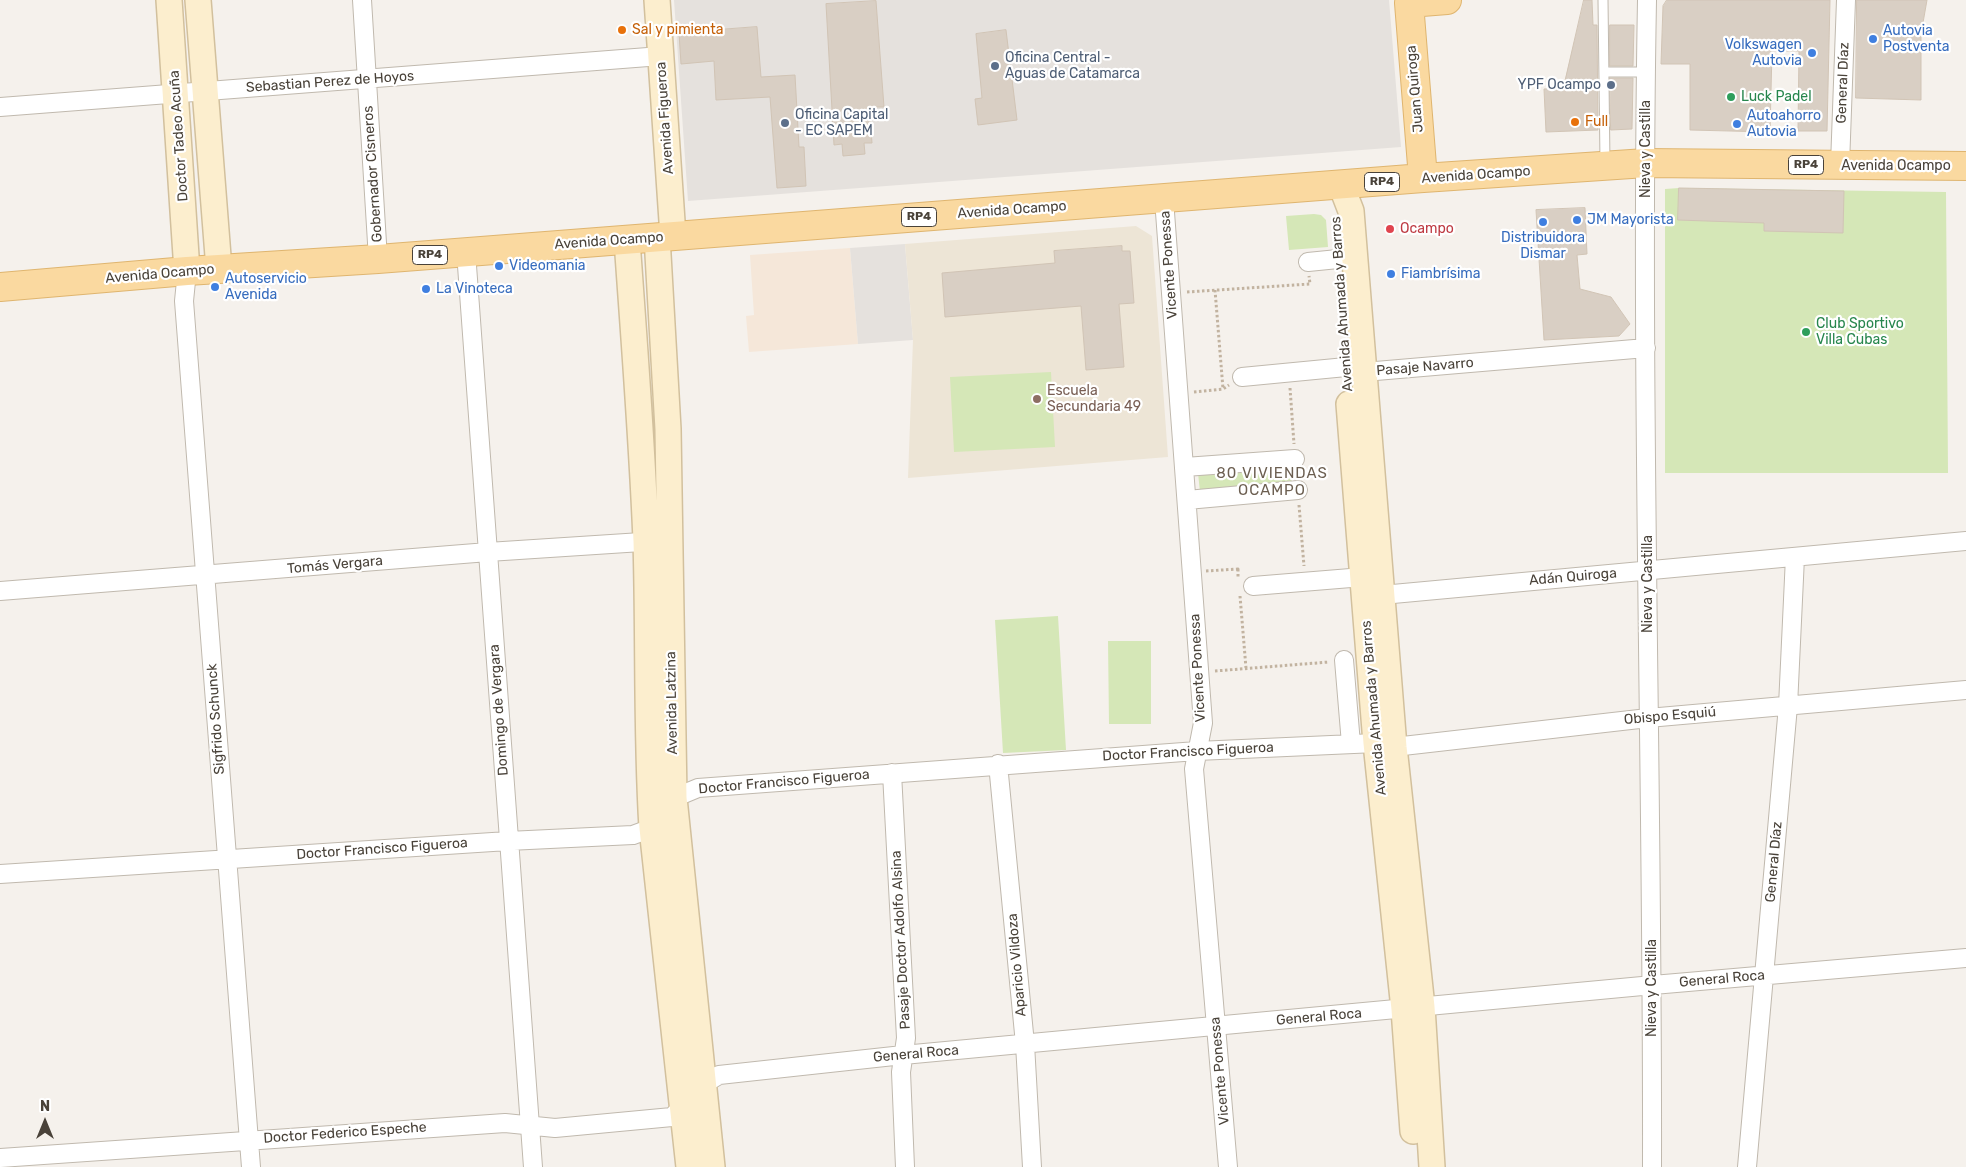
<!DOCTYPE html>
<meta charset="utf-8">
<style>
body{margin:0}
#map{position:relative;width:1966px;height:1167px;overflow:hidden;background:#f5f1ec;font-family:Rubik,sans-serif}
canvas{display:block}
.north{position:absolute;left:20px;top:1097px;width:50px;height:50px;-webkit-text-stroke:4px #fff;paint-order:stroke;rotate:0deg;font-size:14px;font-weight:700;line-height:20px;text-align:center;color:#494239}
.north::after{content:'';display:block;margin:auto;width:18px;height:22px;background:#494239;clip-path:polygon(50% 0,100% 100%,50% 72%,0 100%)}
</style>
<div id="map">
<canvas width="1966" height="1167"></canvas>
<div class="north">N</div>
</div>
<script>
const ctx = document.querySelector('canvas').getContext('2d');
ctx.lineJoin = 'round';
function paint(path, color) { ctx.fillStyle = color; ctx.fill(path, 'evenodd'); }
function strokePath(path, color, width, dash) { ctx.strokeStyle = color; ctx.lineWidth = width; ctx.lineCap = dash ? 'butt' : 'round'; ctx.setLineDash(dash || []); ctx.stroke(path); }
function write(font, color, halo, rows, align = 'center') {
  ctx.font = font + ' Rubik,sans-serif'; ctx.lineWidth = 4.5; ctx.setLineDash([]); ctx.textBaseline = 'middle'; ctx.strokeStyle = halo; ctx.fillStyle = color; for (const [text, x, y, turn = 0] of rows) {
    ctx.save(); ctx.translate(x, y); ctx.rotate((+turn || 0) * Math.PI / 180); ctx.textAlign = isNaN(turn) ? turn : align; if (halo) ctx.strokeText(text, 0, 0); ctx.fillText(text, 0, 0); ctx.restore();
  }
}
paint(new Path2D(`
 M 850,248 L 858,344 L 749,352 L 746,316 L 754,315 L 750,255 Z`), '#f5e7d9');
paint(new Path2D(`
 M 674,0 L 1389,0 L 1401,147 L 688,201 Z
 M 905,244 L 913,340 L 858,344 L 850,248 Z`), '#e5e1dd');
paint(new Path2D(`
 M 1136,226 L 1152,236 L 1168,457 L 908,478 L 913,340 L 905,244 Z`), '#ede5d6');
paint(new Path2D(`
 M 1679,188 L 1946,192 L 1948,473 L 1665,473 L 1665,189 Z
 M 1314,214 L 1321,215 L 1326,220 L 1328,247 L 1289,250 L 1286,216 Z
 M 1051,372 L 1055,447 L 954,452 L 950,377 Z
 M 1290,465 L 1292,484 L 1200,492 L 1198,473 Z
 M 1058,616 L 1066,750 L 1003,753 L 995,620 Z
 M 1108,641 L 1151,641 L 1151,724 L 1109,724 Z`), '#d5e7b7');
const building = new Path2D(`
 M 1584,0 L 1592,0 L 1593,25 L 1597,25 L 1598,130 L 1546,132 L 1544,89 L 1563,88 Z
 M 1667,0 L 1830,0 L 1827,131 L 1798,131 L 1799,51 L 1772,51 L 1770,132 L 1690,130 L 1690,64 L 1661,64 L 1663,6 Z
 M 1857,0 L 1927,0 L 1921,34 L 1921,100 L 1856,98 Z
 M 876,1 L 884,107 L 869,107 L 872,143 L 864,143 L 865,154 L 843,156 L 842,144 L 834,145 L 826,4 Z
 M 1610,25 L 1634,25 L 1633,66 L 1610,66 Z
 M 757,27 L 761,77 L 795,75 L 799,147 L 804,147 L 806,186 L 777,188 L 770,97 L 716,100 L 714,61 L 681,64 L 679,33 Z
 M 1006,30 L 1017,120 L 978,125 L 975,99 L 982,98 L 976,34 Z
 M 1610,78 L 1633,78 L 1632,129 L 1611,130 Z
 M 1679,188 L 1844,191 L 1843,233 L 1764,231 L 1764,223 L 1678,220 Z
 M 1585,208 L 1587,254 L 1577,255 L 1580,289 L 1611,297 L 1630,324 L 1619,336 L 1544,340 L 1536,210 Z
 M 1122,246 L 1122,251 L 1130,251 L 1134,303 L 1119,304 L 1124,367 L 1086,370 L 1081,306 L 945,317 L 942,273 L 1055,263 L 1054,251 Z`);
paint(building, '#d9cfc4');
strokePath(building, '#d1c4b5', 1);
const lane = new Path2D(`
 M 1603,0 L 1605,162
 M 1604,72 L 1646,72`);
const street = new Path2D(`
 M 362,0 L 378,259
 M 1647,0 C 1640,389 1653,778 1652,1167
 M 0,107 L 661,56
 M 1840,165 L 1846,0
 M 1164,199 L 1203,723 L 1194,769 L 1228,1167
 M 466,252 L 533,1167
 M 1308,262 L 1338,259
 M 187,271 L 184,301 L 251,1167
 M 1242,377 L 1346,367 L 1364,372 L 1646,348
 M 1185,467 L 1295,459
 M 1187,500 L 1298,490
 M 1253,586 L 1363,577 L 1382,595 L 1966,541
 M 0,591 L 488,552 L 657,541
 M 1344,660 L 1351,744
 M 998,764 L 1025,1044 L 1032,1167
 M 892,773 L 906,1038 L 901,1072 L 905,1167
 M 0,874 L 508,841 L 633,835 L 652,828 L 674,798 L 698,788 L 1197,751 L 1376,743 L 1394,747 L 1648,718 L 1966,690
 M 0,1158 L 505,1123 L 555,1128 L 672,1117 L 704,1084 L 719,1075 L 903,1055 L 1653,985 L 1966,958
 M 1747,1167 L 1788,706 L 1795,557`);
const secondary = new Path2D(`
 M 169,0 L 187,271
 M 198,0 L 219,269
 M 657,0 L 673,236
 M 1341,185 L 1351,211 L 1394,747 L 1422,1007 L 1432,1167
 M 657,237 L 668,429 L 674,798 L 712,1167
 M 627,240 C 634,340 642,440 646,541 C 649,637 646,732 652,828 L 689,1167
 M 1349,404 L 1376,743 L 1404,1009 L 1413,1131`);
const primary = new Path2D(`
 M 1423,178 L 1409,3 L 1447,0
 M 0,287 L 187,271 L 378,259 L 1423,178 L 1646,163 L 1966,166`);
strokePath(lane, '#c0b9ae', 11);
strokePath(street, '#c0b9ae', 20);
strokePath(secondary, '#d2c09d', 28);
strokePath(primary, '#dfb56f', 30);
strokePath(new Path2D(`
 M 1215,290 L 1223,389
 M 1187,292 L 1310,284 L 1309,276
 M 1290,388 L 1294,444
 M 1194,392 L 1223,389 L 1229,385
 M 1299,505 L 1304,566
 M 1238,569 L 1238,578
 M 1206,571 L 1238,569 L 1239,571
 M 1240,596 L 1246,668
 M 1215,671 L 1329,662`), '#c2b3a0', 3, [2.5, 2.5]);
strokePath(lane, '#fff', 9);
strokePath(street, '#fff', 18);
strokePath(secondary, '#fceece', 25);
strokePath(primary, '#fad9a0', 28);
for (const [x, y, r, color] of [
 [622,30,5,"#e8710a"],
 [1873,39,5,"#3f7fe0"],
 [1812,53,5,"#3f7fe0"],
 [995,66,5,"#5c6f8a"],
 [1611,85,5,"#5c6f8a"],
 [1731,97,5,"#2e9e5b"],
 [1575,122,5,"#e8710a"],
 [785,123,5,"#5c6f8a"],
 [1737,124,5,"#3f7fe0"],
 [1577,220,5,"#3f7fe0"],
 [1543,222,5,"#3f7fe0"],
 [1390,229,5,"#e0444e"],
 [499,266,5,"#3f7fe0"],
 [1391,274,5,"#3f7fe0"],
 [215,287,5,"#3f7fe0"],
 [426,289,5,"#3f7fe0"],
 [1806,332,5,"#2e9e5b"],
 [1037,399,5,"#8d6e63"]
]) { const dot = new Path2D(); dot.arc(x, y, r, 0, 2 * Math.PI); ctx.fillStyle = color; ctx.fill(dot); strokePath(dot, '#fff', 2); }
for (const [x, y, w] of [
 [1806,165,35],
 [1382,182,35],
 [919,217,35],
 [430,255,35]
]) { const box = new Path2D(); box.roundRect(x - w / 2, y - 9.5, w, 19, 4); ctx.fillStyle = '#fff'; ctx.fill(box); strokePath(box, '#494239', 1); }
write('bold 12px', '#494239', null, [
 ["RP4",1806,165],
 ["RP4",1382,182],
 ["RP4",919,217],
 ["RP4",430,255]
]);
write('14px', '#c56008', '#fff', [
 ["Sal y pimienta",632,30],
 ["Full",1585,122]
], 'left');
write('14px', '#366cbe', '#fff', [
 ["Autovia",1883,31],
 ["Postventa",1883,47],
 ["Volkswagen",1802,45,"right"],
 ["Autovia",1802,61,"right"],
 ["Autoahorro",1747,116],
 ["Autovia",1747,132],
 ["JM Mayorista",1587,220],
 ["Distribuidora",1543,238,"center"],
 ["Dismar",1543,254,"center"],
 ["Videomania",509,266],
 ["Fiambrísima",1401,274],
 ["Autoservicio",225,279],
 ["Avenida",225,295],
 ["La Vinoteca",436,289]
], 'left');
write('14px', '#4e5e75', '#fff', [
 ["Oficina Central -",1005,58],
 ["Aguas de Catamarca",1005,74],
 ["YPF Ocampo",1601,85,"right"],
 ["Oficina Capital",795,115],
 ["- EC SAPEM",795,131]
], 'left');
write('14px', '#494239', '#fff', [
 ["Sebastian Perez de Hoyos",330,82,-4],
 ["General Díaz",1843,83,-88],
 ["Juan Quiroga",1415,89,-95],
 ["Avenida Figueroa",665,118,-94],
 ["Doctor Tadeo Acuña",179,136,-94],
 ["Nieva y Castilla",1646,149,-90],
 ["Avenida Ocampo",1896,166],
 ["Gobernador Cisneros",373,174,-94],
 ["Avenida Ocampo",1476,175,-4],
 ["Avenida Ocampo",1012,210,-4],
 ["Avenida Ocampo",609,241,-4],
 ["Vicente Ponessa",1169,265,-94],
 ["Avenida Ocampo",160,274,-5],
 ["Avenida Ahumada y Barros",1342,304,-94],
 ["Pasaje Navarro",1425,367,-5],
 ["Tomás Vergara",335,565,-5],
 ["Adán Quiroga",1573,577,-5],
 ["Nieva y Castilla",1648,584,-90],
 ["Vicente Ponessa",1198,668,-93],
 ["Avenida Latzina",672,703,-91],
 ["Avenida Ahumada y Barros",1374,708,-95],
 ["Domingo de Vergara",499,710,-94],
 ["Obispo Esquiú",1670,716,-5],
 ["Sigfrido Schunck",216,719,-94],
 ["Doctor Francisco Figueroa",1188,752,-3],
 ["Doctor Francisco Figueroa",784,782,-5],
 ["Doctor Francisco Figueroa",382,849,-4],
 ["General Díaz",1774,862,-85],
 ["Pasaje Doctor Adolfo Alsina",901,940,-93],
 ["Aparicio Vildoza",1017,965,-95],
 ["General Roca",1722,979,-5],
 ["Nieva y Castilla",1652,988,-90],
 ["General Roca",1319,1017,-5],
 ["General Roca",916,1054,-5],
 ["Vicente Ponessa",1220,1071,-95],
 ["Doctor Federico Espeche",345,1133,-4]
]);
write('14px', '#27864d', '#fff', [
 ["Luck Padel",1741,97],
 ["Club Sportivo",1816,324],
 ["Villa Cubas",1816,340]
], 'left');
write('14px', '#be3a42', '#fff', [
 ["Ocampo",1400,229]
], 'left');
write('14px', '#785e54', '#fff', [
 ["Escuela",1047,391],
 ["Secundaria 49",1047,407]
], 'left');
ctx.letterSpacing = '1px';
write('15px', '#6c5f51', '#fff', [
 ["80 VIVIENDAS",1272,474],
 ["OCAMPO",1272,491]
]);
ctx.letterSpacing = '0px';
</script>
